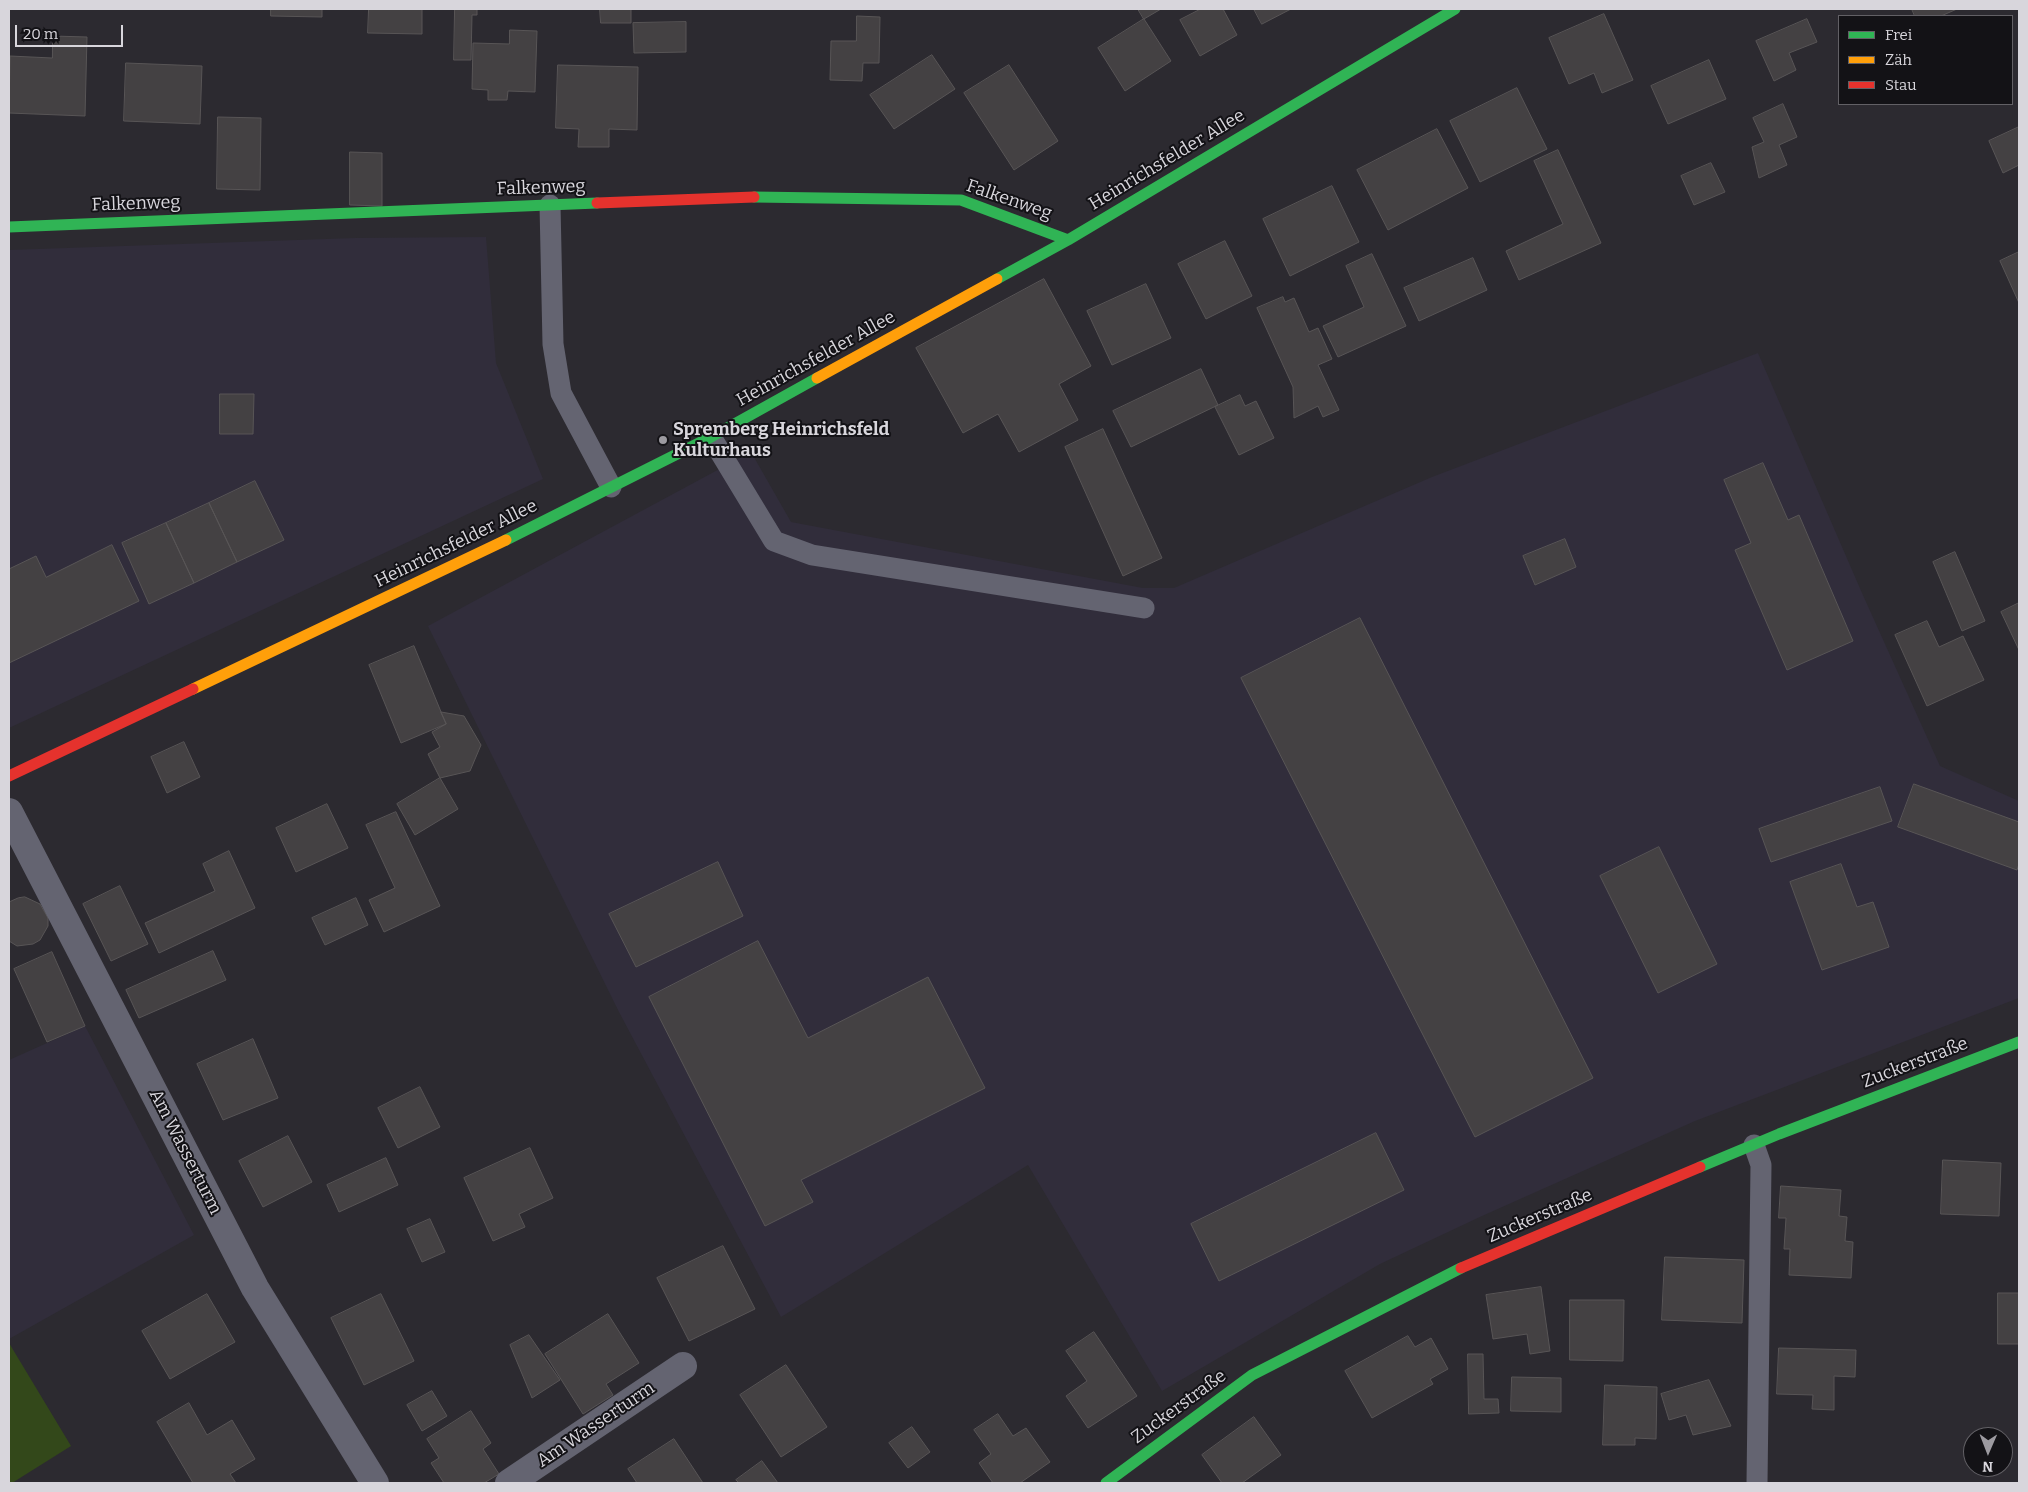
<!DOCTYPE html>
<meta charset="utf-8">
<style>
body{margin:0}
#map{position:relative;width:2028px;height:1492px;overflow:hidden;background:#2c2a30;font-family:Bitter,serif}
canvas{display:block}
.frame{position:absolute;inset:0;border:10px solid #d8d6dc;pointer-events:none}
.legend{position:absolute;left:1838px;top:15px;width:175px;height:90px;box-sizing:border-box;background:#131216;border:1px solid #626065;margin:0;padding:6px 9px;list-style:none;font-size:15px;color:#d8d6dc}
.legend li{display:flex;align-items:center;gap:10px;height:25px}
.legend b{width:25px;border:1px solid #626065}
.north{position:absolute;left:1963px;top:1427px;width:50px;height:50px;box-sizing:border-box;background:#131216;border:1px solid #626065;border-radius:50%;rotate:181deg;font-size:14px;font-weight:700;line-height:20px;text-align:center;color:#d8d6dc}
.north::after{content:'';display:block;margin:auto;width:18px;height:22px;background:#9c9aa0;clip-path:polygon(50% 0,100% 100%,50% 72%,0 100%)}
.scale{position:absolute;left:15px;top:25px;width:108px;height:22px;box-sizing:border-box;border:2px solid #d8d6dc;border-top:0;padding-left:6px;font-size:15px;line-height:18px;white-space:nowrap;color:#d8d6dc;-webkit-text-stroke:4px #131216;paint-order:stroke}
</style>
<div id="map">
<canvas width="2028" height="1492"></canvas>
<div class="frame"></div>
<ul class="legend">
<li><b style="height:6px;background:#30b455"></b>Frei</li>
<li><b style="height:6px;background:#ff9f0a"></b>Zäh</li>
<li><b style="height:6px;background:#e5322d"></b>Stau</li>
</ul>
<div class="north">N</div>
<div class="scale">20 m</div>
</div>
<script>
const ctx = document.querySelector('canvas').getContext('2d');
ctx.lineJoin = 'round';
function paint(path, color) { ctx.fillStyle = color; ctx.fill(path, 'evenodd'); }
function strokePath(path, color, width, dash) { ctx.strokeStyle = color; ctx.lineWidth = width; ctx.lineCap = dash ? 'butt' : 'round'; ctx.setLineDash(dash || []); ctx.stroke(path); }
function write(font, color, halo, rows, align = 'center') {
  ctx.font = font + ' Bitter,serif'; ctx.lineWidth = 4; ctx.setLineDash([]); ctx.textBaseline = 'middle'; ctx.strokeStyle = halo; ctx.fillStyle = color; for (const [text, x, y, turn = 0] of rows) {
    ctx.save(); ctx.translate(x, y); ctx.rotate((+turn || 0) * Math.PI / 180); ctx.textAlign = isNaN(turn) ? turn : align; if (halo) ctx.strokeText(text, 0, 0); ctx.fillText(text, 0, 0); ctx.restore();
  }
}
paint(new Path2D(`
 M 486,237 L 496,363 L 543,479 L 9,728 L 9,250 L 355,238 Z
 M 1758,353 L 1862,593 L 1940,766 L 2019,801 L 2019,998 L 1695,1121 L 1482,1216 L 1380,1264 L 1162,1391 L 1028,1165 L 781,1317 L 619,1012 L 428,626 L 751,452 L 791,522 L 1143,588 L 1174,588 L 1432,477 Z
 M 85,1026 L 194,1235 L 9,1339 L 9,1060 Z`), '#312d3b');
paint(new Path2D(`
 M 9,1343 L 71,1446 L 12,1483 L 9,1483 Z`), '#33481a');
const building = new Path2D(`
 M 271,9 L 322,9 L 322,17 L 271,16 Z
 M 369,9 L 422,9 L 422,34 L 368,33 Z
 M 455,9 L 477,9 L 477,15 L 472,15 L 471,60 L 454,60 Z
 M 600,9 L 631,9 L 631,23 L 601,23 Z
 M 1138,9 L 1161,9 L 1144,19 Z
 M 1201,9 L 1223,9 L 1237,35 L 1200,56 L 1180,20 Z
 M 1254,9 L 1291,9 L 1262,24 Z
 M 1912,9 L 1957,9 L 1941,16 L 1915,16 Z
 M 1604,14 L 1633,80 L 1602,93 L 1594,73 L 1569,84 L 1549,38 Z
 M 857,16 L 880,17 L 879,63 L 863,63 L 862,81 L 830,80 L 831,41 L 856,41 Z
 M 1144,19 L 1171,61 L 1125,91 L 1098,48 Z
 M 1807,19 L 1817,42 L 1789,53 L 1796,70 L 1774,81 L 1756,41 Z
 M 686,22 L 686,52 L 634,53 L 633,23 Z
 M 510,30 L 537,31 L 535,92 L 508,91 L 507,100 L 488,100 L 488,90 L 472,89 L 473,43 L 509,44 Z
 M 53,36 L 87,37 L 85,116 L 9,113 L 10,56 L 52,58 Z
 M 932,55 L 955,89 L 894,129 L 870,95 Z
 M 1709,60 L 1726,99 L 1668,124 L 1651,86 Z
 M 126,63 L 202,66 L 200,124 L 124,121 Z
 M 558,65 L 638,67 L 637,130 L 609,129 L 609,147 L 578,147 L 579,129 L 556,128 Z
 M 1009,65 L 1058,141 L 1014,170 L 964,93 Z
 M 1517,88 L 1547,149 L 1480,182 L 1450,121 Z
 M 1783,104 L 1797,137 L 1779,145 L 1787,165 L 1759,178 L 1752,147 L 1764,142 L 1753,118 Z
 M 218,117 L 261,118 L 260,190 L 217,189 Z
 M 2019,127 L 2019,165 L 2003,173 L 1989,141 Z
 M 1437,129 L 1468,188 L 1388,230 L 1357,170 Z
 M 1558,150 L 1601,243 L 1519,280 L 1506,251 L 1563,224 L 1534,161 Z
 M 350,152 L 382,153 L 382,206 L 350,205 Z
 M 1711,163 L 1725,192 L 1694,205 L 1681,176 Z
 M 1332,186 L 1359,242 L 1290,276 L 1263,219 Z
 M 1225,241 L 1252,296 L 1206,319 L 1178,264 Z
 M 2019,252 L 2019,303 L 2000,261 Z
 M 1372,254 L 1406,326 L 1338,357 L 1323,326 L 1364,307 L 1346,266 Z
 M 1473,258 L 1487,290 L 1419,321 L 1404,288 Z
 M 1044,279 L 1091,366 L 1059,384 L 1078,420 L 1019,452 L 998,414 L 963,433 L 916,348 Z
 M 1146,284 L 1171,338 L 1112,365 L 1087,311 Z
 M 1283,297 L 1285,302 L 1294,298 L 1309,332 L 1318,328 L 1332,359 L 1318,365 L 1339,410 L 1323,417 L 1318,406 L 1294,418 L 1293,387 L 1257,308 Z
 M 1201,369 L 1218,405 L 1131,447 L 1113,411 Z
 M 220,394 L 254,394 L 253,434 L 220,434 Z
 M 1240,395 L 1245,406 L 1256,401 L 1274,438 L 1239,455 L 1215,407 Z
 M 1103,429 L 1162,558 L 1123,576 L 1065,447 Z
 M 1763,463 L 1788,520 L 1799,515 L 1853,641 L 1787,670 L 1735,550 L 1751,543 L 1724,480 Z
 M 255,481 L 284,540 L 237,562 L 209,503 Z
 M 209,503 L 237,562 L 194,583 L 166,523 Z
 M 166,523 L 194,583 L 149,604 L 122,543 Z
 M 1565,539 L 1576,567 L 1535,585 L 1523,556 Z
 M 112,545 L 139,601 L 9,663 L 9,569 L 36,556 L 46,577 Z
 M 1955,552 L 1985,621 L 1962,631 L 1933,562 Z
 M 2019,603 L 2019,650 L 2001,612 Z
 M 1360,618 L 1593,1078 L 1475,1137 L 1241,678 Z
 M 1927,621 L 1939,647 L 1963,636 L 1984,680 L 1927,706 L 1895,635 Z
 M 414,646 L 446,724 L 401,743 L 369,665 Z
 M 441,712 L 464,716 L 481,745 L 470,771 L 440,778 L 428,754 L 440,747 L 432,732 L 446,724 Z
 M 184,742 L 200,777 L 167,793 L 151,757 Z
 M 440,778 L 458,809 L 415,835 L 397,804 Z
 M 1914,784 L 2019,822 L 2019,864 L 2017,870 L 1898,827 Z
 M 1880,787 L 1892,821 L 1771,862 L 1759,829 Z
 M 327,804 L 348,848 L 296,872 L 276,828 Z
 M 396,812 L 440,906 L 384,932 L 369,900 L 395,888 L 366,825 Z
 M 1659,847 L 1717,964 L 1658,993 L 1600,876 Z
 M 229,851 L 255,908 L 159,953 L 145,923 L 215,891 L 203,864 Z
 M 718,862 L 743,916 L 636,967 L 609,914 Z
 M 1841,864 L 1857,907 L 1873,902 L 1889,947 L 1822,970 L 1790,882 Z
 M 120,886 L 148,944 L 111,961 L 83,904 Z
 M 25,897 L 40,904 L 48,918 L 48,926 L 40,940 L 33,944 L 17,946 L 9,941 L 9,902 L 18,898 Z
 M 356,898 L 368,925 L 325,945 L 312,918 Z
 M 758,941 L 808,1038 L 928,977 L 985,1088 L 801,1180 L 813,1202 L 765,1226 L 649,997 Z
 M 213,951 L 226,980 L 139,1018 L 126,990 Z
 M 52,952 L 85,1026 L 47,1042 L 14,969 Z
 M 253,1039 L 278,1098 L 223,1120 L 197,1064 Z
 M 420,1087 L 440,1127 L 398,1148 L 378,1108 Z
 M 1376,1133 L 1404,1190 L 1219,1281 L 1191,1224 Z
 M 288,1136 L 312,1182 L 263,1207 L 239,1161 Z
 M 530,1148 L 553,1198 L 519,1214 L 525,1227 L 493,1241 L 464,1178 Z
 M 386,1158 L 398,1185 L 339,1212 L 327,1185 Z
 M 1943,1160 L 2001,1163 L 1999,1216 L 1941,1214 Z
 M 1781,1186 L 1841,1190 L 1839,1216 L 1847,1217 L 1845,1241 L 1853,1242 L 1851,1278 L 1789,1275 L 1790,1249 L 1784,1249 L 1786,1218 L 1779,1218 Z
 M 430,1219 L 445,1252 L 422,1262 L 407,1229 Z
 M 723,1246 L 755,1309 L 689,1341 L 657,1278 Z
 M 1665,1257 L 1744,1260 L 1742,1323 L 1662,1320 Z
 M 1541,1287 L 1550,1351 L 1530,1354 L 1527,1334 L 1493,1339 L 1486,1295 Z
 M 1998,1293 L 2019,1293 L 2019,1344 L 1998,1344 Z
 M 207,1294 L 235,1342 L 170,1379 L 142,1331 Z
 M 381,1294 L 414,1361 L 364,1385 L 331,1318 Z
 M 1570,1300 L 1624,1300 L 1623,1361 L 1570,1360 Z
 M 608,1314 L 639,1363 L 606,1384 L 613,1395 L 583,1414 L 545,1354 Z
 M 1094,1332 L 1137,1396 L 1088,1428 L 1066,1396 L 1087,1381 L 1066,1351 Z
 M 529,1335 L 560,1380 L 532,1398 L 510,1345 Z
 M 1408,1336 L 1415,1347 L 1431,1338 L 1448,1369 L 1430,1379 L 1433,1384 L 1372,1418 L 1345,1371 Z
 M 1779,1348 L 1856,1350 L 1855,1377 L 1834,1376 L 1834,1410 L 1812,1409 L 1813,1395 L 1777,1394 Z
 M 1468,1354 L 1483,1354 L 1484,1399 L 1498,1399 L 1499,1413 L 1469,1414 Z
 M 786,1365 L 827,1427 L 781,1457 L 740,1395 Z
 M 1512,1377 L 1561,1378 L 1561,1412 L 1511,1411 Z
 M 1709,1380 L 1731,1426 L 1693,1435 L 1686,1415 L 1669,1420 L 1661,1394 Z
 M 1605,1385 L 1657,1387 L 1656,1439 L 1635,1438 L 1635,1445 L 1603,1445 Z
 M 432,1391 L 447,1416 L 422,1431 L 407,1405 Z
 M 189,1403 L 207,1435 L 232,1420 L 255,1459 L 230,1474 L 236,1483 L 193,1483 L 157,1422 Z
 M 471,1411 L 491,1443 L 483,1449 L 499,1474 L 484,1483 L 444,1483 L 431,1463 L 439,1458 L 427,1439 Z
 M 998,1414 L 1013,1436 L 1026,1428 L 1050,1462 L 1020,1483 L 993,1483 L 979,1463 L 991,1454 L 974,1430 Z
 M 1254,1417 L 1281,1455 L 1242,1483 L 1222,1483 L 1202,1455 Z
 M 912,1427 L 930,1452 L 908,1468 L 889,1443 Z
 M 674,1439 L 703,1483 L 637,1483 L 628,1469 Z
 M 762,1461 L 778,1483 L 739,1483 L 736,1480 Z`);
paint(building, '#444143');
strokePath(building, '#585556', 1);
strokePath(new Path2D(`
 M 550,205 L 553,344 L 561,393 L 611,487
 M 711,437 L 774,541 L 812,555 L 1144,608
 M 1754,1145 L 1761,1165 L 1757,1483`), '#646471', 21);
strokePath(new Path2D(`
 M 9,812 L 255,1288 L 375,1483
 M 509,1483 L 683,1366`), '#646471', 28);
strokePath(new Path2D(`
 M 754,197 L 961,200 L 1068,240
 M 9,227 L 597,203
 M 997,279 L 1068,240 L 1455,9
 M 506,540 L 711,437 L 817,378
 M 1700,1167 L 1779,1134 L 2019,1042
 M 1106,1483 L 1252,1375 L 1461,1268`), '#30b455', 11);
strokePath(new Path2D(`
 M 817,378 L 997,279
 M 193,689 L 506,540`), '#ff9f0a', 11);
strokePath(new Path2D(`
 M 597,203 L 754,197
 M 9,776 L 193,689
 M 1461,1268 L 1700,1167`), '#e5322d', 11);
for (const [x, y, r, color] of [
 [663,440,5,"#9c9aa0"]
]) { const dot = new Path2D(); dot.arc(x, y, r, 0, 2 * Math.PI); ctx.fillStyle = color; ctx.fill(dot); strokePath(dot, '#131216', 2); }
write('18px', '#d8d6dc', '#131216', [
 ["Heinrichsfelder Allee",1167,160,-31],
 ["Falkenweg",541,188,-2],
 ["Falkenweg",1009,200,19],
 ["Falkenweg",136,204,-2],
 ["Heinrichsfelder Allee",816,359,-29],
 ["Heinrichsfelder Allee",456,544,-26],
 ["Zuckerstraße",1915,1063,-21],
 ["Am Wasserturm",185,1152,63],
 ["Zuckerstraße",1540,1216,-23],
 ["Zuckerstraße",1179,1407,-36],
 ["Am Wasserturm",596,1425,-34]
]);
write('bold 18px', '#d8d6dc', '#131216', [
 ["Spremberg Heinrichsfeld",673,430],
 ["Kulturhaus",673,451]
], 'left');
</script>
